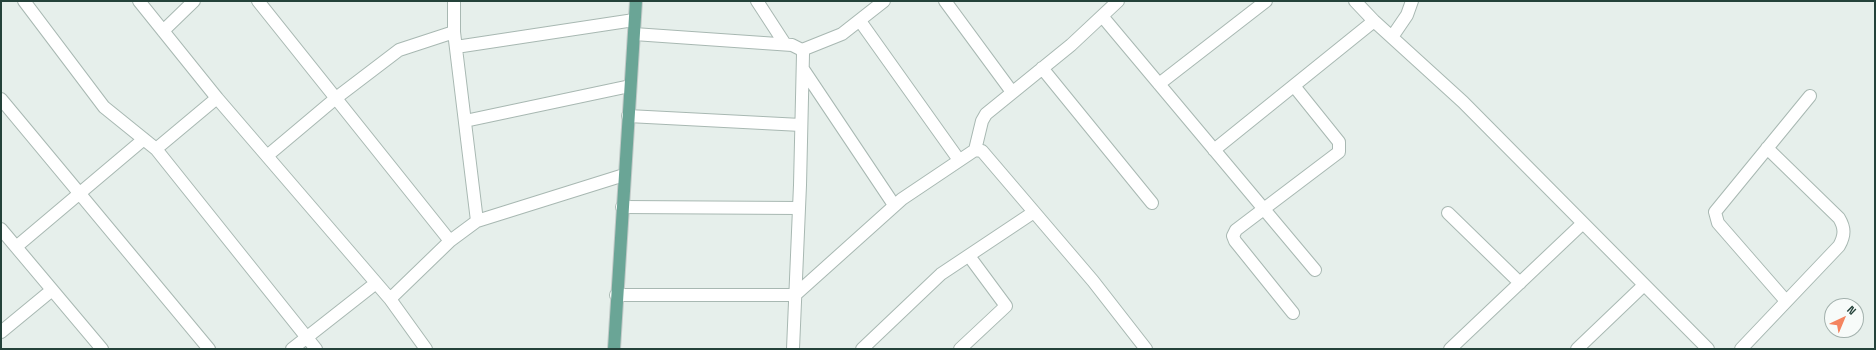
<!DOCTYPE html>
<style>
body{margin:0}
#map{position:relative;width:1876px;height:350px;overflow:hidden;background:#e6efeb;font-family:"Space Grotesk",sans-serif}
canvas{display:block}
.frame{position:absolute;inset:0;border:2px solid #24423a;pointer-events:none}
.north{position:absolute;left:1824px;top:298px;width:40px;height:40px;box-sizing:border-box;background:#f7fbf9;border:1px solid #a3b1ad;border-radius:50%;rotate:44deg;font-size:11px;font-weight:700;line-height:16px;text-align:center;color:#24423a}
.north::after{content:'';display:block;margin:auto;width:14px;height:18px;background:#f4845f;clip-path:polygon(50% 0,100% 100%,50% 72%,0 100%)}
</style>
<div id="map">
<canvas width="1876" height="350"></canvas>
<div class="frame"></div>
<div class="north">N</div>
</div>
<script>
const ctx = document.querySelector('canvas').getContext('2d');
ctx.lineJoin = 'round';
function strokePath(path, color, width, dash) { ctx.strokeStyle = color; ctx.lineWidth = width; ctx.lineCap = dash ? 'butt' : 'round'; ctx.setLineDash(dash || []); ctx.stroke(path); }
const minor = new Path2D(`
 M 24,1 L 104,107 L 156,149 L 217,98 L 139,1
 M 454,1 L 454,32 L 477,221
 M 757,1 L 785,44
 M 945,1 L 1012,92
 M 1355,1 L 1374,21 L 1463,102 L 1708,349
 M 1102,16 L 1315,270
 M 860,21 L 959,160
 M 163,31 L 194,1
 M 634,34 L 792,45 L 802,50 L 803,54 L 800,185 L 793,349
 M 1392,37 L 1407,15 L 1412,1
 M 456,47 L 634,20
 M 802,50 L 842,34 L 884,1
 M 1042,68 L 1152,203
 M 803,69 L 894,205
 M 1159,84 L 1266,1
 M 217,98 L 390,299 L 450,241 L 258,1
 M 1,99 L 209,349
 M 628,116 L 801,125
 M 465,121 L 630,86
 M 156,149 L 316,349
 M 975,150 L 982,121 L 986,114 L 1071,45 L 1118,1
 M 1214,150 L 1374,21
 M 267,156 L 336,98 L 399,50 L 454,32
 M 622,207 L 799,208
 M 1448,213 L 1520,283
 M 1,229 L 102,349
 M 450,241 L 477,221 L 624,175
 M 16,247 L 144,139
 M 616,295 L 795,295 L 902,199 L 975,150 L 982,151 L 1093,281 L 1146,349
 M 390,299 L 426,349
 M 1786,301 L 1718,223 L 1715,212 L 1810,96
 M 1293,313 L 1235,241 L 1233,236 L 1236,230 L 1339,152 L 1339,142 L 1294,86
 M 1,332 L 52,290
 M 292,349 L 376,283
 M 862,349 L 941,274 L 1034,212
 M 960,349 L 1006,306 L 969,256
 M 1450,349 L 1583,223
 M 1577,349 L 1644,285
 M 1741,349 L 1839,246 C 1845,235 1845,228 1839,218 L 1767,148`);
const major = new Path2D(`
 M 614,349 L 636,1`);
strokePath(minor, '#a8b8b2', 14);
strokePath(major, '#c2cac8', 14);
strokePath(minor, '#fff', 12);
strokePath(major, '#6aa596', 12);
</script>
